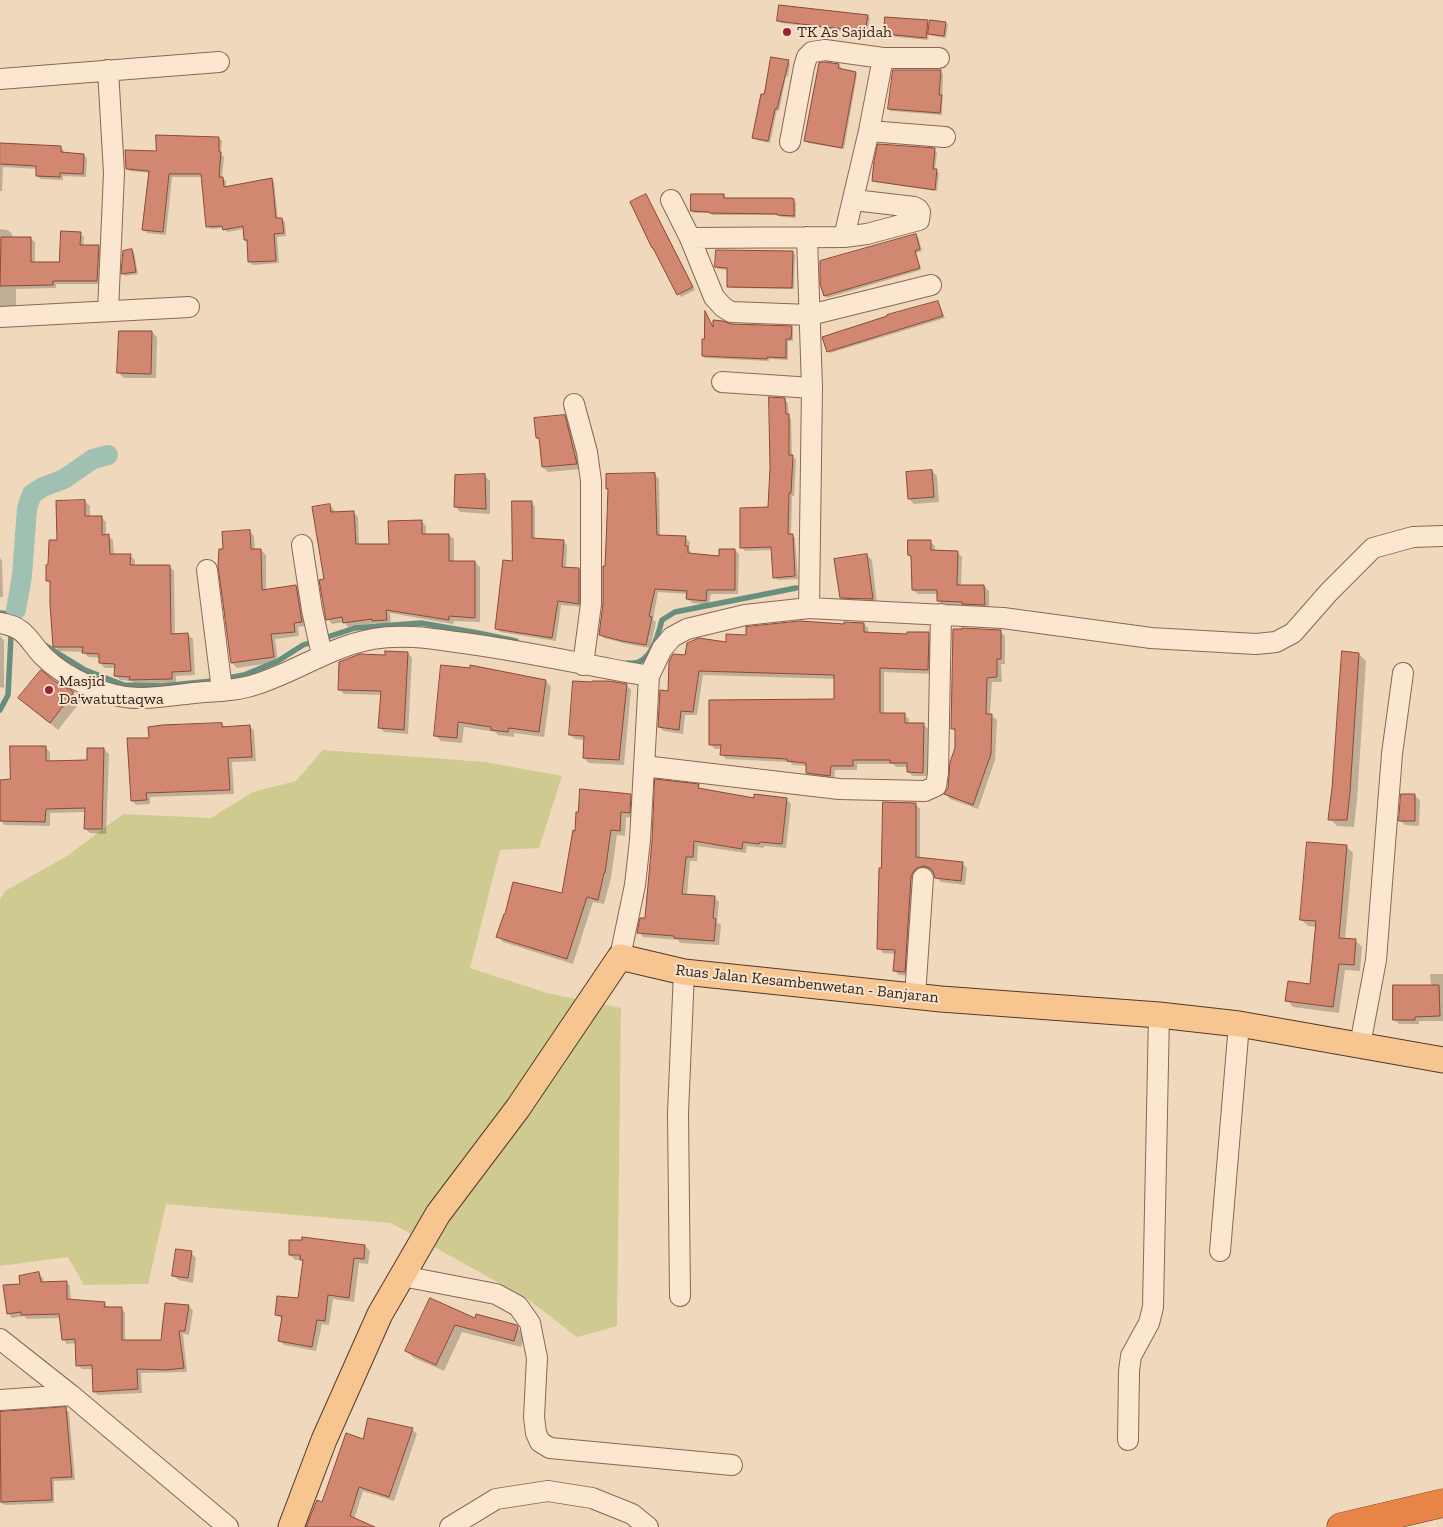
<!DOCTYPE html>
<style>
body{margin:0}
canvas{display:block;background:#f0d8bc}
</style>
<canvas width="1443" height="1527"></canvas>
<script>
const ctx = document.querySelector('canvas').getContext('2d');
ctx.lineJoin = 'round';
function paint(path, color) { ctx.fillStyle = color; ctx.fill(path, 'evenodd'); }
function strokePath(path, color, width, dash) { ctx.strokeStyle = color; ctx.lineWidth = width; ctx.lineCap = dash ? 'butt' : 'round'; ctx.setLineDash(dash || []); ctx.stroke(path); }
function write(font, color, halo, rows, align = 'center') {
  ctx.font = font + ' "Zilla Slab",serif'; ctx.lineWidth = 4; ctx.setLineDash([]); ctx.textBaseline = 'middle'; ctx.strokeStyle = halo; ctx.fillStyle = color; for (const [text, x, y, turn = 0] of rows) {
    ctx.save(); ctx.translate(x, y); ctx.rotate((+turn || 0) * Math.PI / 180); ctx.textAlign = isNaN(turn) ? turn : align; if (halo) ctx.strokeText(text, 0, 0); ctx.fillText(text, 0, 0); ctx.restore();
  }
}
paint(new Path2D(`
 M 323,750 L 485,762 L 562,776 L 539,848 L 500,850 L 470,968 L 547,993 L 621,1008 L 617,1326 L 577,1337 L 526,1298 L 391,1223 L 166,1204 L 148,1284 L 84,1285 L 68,1257 L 0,1266 L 0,900 L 5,891 L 67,856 L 123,814 L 211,818 L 253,792 L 296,781 Z`), '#cfcb90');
paint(new Path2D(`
 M 780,7 L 868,16 L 870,18 L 867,34 L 781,23 L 779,20 Z
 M 927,21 L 931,25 L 945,23 L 948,25 L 946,38 L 932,36 L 929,33 L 928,40 L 887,36 L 885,33 Z
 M 788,61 L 790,64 L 788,77 L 786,76 L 779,111 L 777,110 L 770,143 L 756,140 L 753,138 L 765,96 Z
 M 839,65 L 841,67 L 840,70 L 855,73 L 857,75 L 844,149 L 808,143 L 806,141 Z
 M 941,72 L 943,74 L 942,115 L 891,111 L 889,109 Z
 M 218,138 L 222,141 L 221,154 L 224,157 L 222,178 L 226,181 L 226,188 L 271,179 L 274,182 L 278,219 L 282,219 L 285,222 L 286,236 L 277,237 L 279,263 L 253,265 L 250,262 L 249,244 L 245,240 L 244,229 L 227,232 L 224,228 L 211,229 L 207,226 L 202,177 L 172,177 L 166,235 L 147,233 L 143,229 L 150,173 L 130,171 L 127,168 L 157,153 Z
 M 0,144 L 61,147 L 64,151 L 64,154 L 84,155 L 87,159 L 86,177 L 63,176 L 63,180 L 41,179 L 37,176 L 37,169 L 3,167 L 2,191 L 0,191 Z
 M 934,149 L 937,152 L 935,170 L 939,173 L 937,191 L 876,182 L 874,180 Z
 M 646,195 L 695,290 L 681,297 L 655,249 Z
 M 724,195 L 726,199 L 794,200 L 796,203 L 796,218 L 781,217 L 779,215 L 712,215 L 711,213 L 694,213 L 692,211 Z
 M 0,229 L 8,230 L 12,234 L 12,239 L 31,239 L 35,242 L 35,263 L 60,263 L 80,234 L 84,237 L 83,247 L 98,247 L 102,250 L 101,284 L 56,284 L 56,288 L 16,289 L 16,308 L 0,308 Z
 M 916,235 L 918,237 L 922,251 L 916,253 L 921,270 L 827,298 L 825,296 L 822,283 Z
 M 131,250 L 134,252 L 138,274 L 125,276 L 123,274 L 124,252 Z
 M 792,252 L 795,254 L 794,289 L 730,288 L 728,286 L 729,270 L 718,269 L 716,267 Z
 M 938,302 L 945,318 L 830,353 L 828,351 Z
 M 730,325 L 791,327 L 793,330 L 793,341 L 788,341 L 788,360 L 769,359 L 769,361 L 705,358 L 703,356 L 714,329 Z
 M 152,332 L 157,337 L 156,378 L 124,378 L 118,372 Z
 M 784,399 L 788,403 L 789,416 L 791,419 L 792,456 L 796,460 L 794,496 L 792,496 L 791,535 L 795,538 L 798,579 L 778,580 L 774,577 L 772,550 L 745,551 L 742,547 L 769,508 Z
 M 564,417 L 569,422 L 581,469 L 548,472 L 543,467 L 541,442 L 537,438 Z
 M 932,471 L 937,476 L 939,502 L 914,504 L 909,499 Z
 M 655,475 L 659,479 L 660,537 L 686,538 L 690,542 L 689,549 L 692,554 L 720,557 L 735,550 L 739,554 L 738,594 L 711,594 L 709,605 L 692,603 L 688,599 L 688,594 L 658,592 L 653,620 L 656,622 L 650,648 L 627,644 L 604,638 L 600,634 L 606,567 L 609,490 L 607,488 Z
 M 485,476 L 490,481 L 490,514 L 460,512 L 455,506 Z
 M 85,501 L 90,506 L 90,517 L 101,517 L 106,522 L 106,536 L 108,536 L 113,540 L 114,555 L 130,556 L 135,560 L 135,566 L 169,566 L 174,571 L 175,635 L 188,635 L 193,639 L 195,675 L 176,676 L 176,683 L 135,684 L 132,681 L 120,680 L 115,675 L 116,668 L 105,668 L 100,663 L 100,658 L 88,657 L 83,652 L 59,651 L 55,646 L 51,585 L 48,581 L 49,566 L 58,541 Z
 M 531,503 L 535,507 L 535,539 L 563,541 L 567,545 L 566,568 L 579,569 L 583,573 L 583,607 L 561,605 L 556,641 L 500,632 L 496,628 L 513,562 Z
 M 330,505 L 334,510 L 335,513 L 353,512 L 358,517 L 359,545 L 390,545 L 421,521 L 426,526 L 426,535 L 449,535 L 454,539 L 454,562 L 475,562 L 480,567 L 480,622 L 454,621 L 453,624 L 390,613 L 391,624 L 378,626 L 376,623 L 348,627 L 344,622 L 332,624 L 328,619 L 325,580 Z
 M 250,531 L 254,536 L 255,550 L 261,550 L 266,555 L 266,590 L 296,587 L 301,591 L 306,626 L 298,627 L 299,636 L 275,639 L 278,662 L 237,668 L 232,663 L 224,550 Z
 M 930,542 L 935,546 L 935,552 L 957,552 L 962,557 L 961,586 L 984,586 L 989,591 L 989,609 L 968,608 L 965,606 L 943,605 L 938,600 L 938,594 L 918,594 L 913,590 L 913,558 L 909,555 Z
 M 867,555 L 872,560 L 877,604 L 847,602 L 841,597 Z
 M 0,558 L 2,561 L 3,597 L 0,597 L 0,599 Z
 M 864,624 L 868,628 L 868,634 L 908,635 L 928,634 L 933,638 L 932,674 L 884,672 L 884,714 L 904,715 L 909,719 L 909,724 L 924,725 L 928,729 L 927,776 L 913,776 L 908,772 L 908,767 L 896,767 L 893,764 L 857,764 L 857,770 L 835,770 L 834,780 L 811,777 L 807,773 L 807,766 L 793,765 L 790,762 L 726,759 L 721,754 L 722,749 L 715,749 L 710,744 L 835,700 L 835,679 L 703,675 L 697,715 L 685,715 L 683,734 L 664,731 L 659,727 L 670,692 L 686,656 L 747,636 Z
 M 1000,631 L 1005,636 L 1005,664 L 1001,664 L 1002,682 L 992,682 L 990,715 L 997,720 L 995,760 L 978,809 L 950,799 L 946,794 L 949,788 L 956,749 L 956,732 L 952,728 Z
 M 0,636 L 4,641 L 4,688 L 0,687 Z
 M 408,653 L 412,658 L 408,734 L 384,732 L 379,727 L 382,695 L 344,694 L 340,690 L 386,656 Z
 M 1359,654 L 1366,661 L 1357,800 L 1354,827 L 1337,826 L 1330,819 Z
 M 471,669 L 546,681 L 551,687 L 544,737 L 514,733 L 514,737 L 498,735 L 495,732 L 464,727 L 462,743 L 441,741 L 435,735 Z
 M 56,683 L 73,693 L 81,701 L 58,730 L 20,698 Z
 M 626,685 L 631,690 L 624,765 L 589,763 L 584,758 L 585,740 L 575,739 L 570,735 Z
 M 222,724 L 226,728 L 250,726 L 254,731 L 256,761 L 232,762 L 234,794 L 150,797 L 150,804 L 136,805 L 132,800 L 150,739 Z
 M 45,747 L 50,752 L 50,762 L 88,761 L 104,749 L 109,754 L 106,834 L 90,833 L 85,828 L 86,812 L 50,813 L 50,826 L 5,825 L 0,820 L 0,781 L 12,780 Z
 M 656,781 L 698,786 L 702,790 L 755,799 L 786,799 L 791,804 L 786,848 L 764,846 L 764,848 L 747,846 L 746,853 L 698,846 L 697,861 L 690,861 L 687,895 L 714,897 L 719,902 L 717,922 L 721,925 L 719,945 L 680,943 L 678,940 L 643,937 L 639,932 L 646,919 Z
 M 630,795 L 636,801 L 635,818 L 626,817 L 625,836 L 617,835 L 611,878 L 604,904 L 593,902 L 573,964 L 503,942 L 498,936 L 563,895 Z
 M 1414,795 L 1420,800 L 1419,826 L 1405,825 L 1400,820 Z
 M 915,804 L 920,809 L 920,859 L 962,863 L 967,868 L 965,885 L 941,882 L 936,877 L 935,872 L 930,870 L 923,871 L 909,976 L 899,975 L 894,970 L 896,954 L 883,953 L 879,948 L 882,869 Z
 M 1346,846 L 1353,853 L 1345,939 L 1355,940 L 1362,947 L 1360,971 L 1345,970 L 1339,1013 L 1293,1007 L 1287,1000 L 1311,985 L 1316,927 L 1308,926 L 1301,919 Z
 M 1430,974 L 1443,974 L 1443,1021 L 1419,1021 L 1419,1024 L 1399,1024 L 1394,1019 L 1431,986 Z
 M 365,1246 L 370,1251 L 368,1264 L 359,1263 L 354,1302 L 333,1299 L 329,1325 L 322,1324 L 316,1351 L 284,1345 L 279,1340 L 283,1320 L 276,1314 L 299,1300 L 304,1262 L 302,1260 L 295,1260 L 290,1255 Z
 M 191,1253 L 196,1258 L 193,1283 L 178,1280 L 173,1275 Z
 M 39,1273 L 43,1278 L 44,1283 L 66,1282 L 70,1286 L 71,1301 L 104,1303 L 109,1308 L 121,1308 L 125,1313 L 125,1341 L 162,1341 L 188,1306 L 193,1310 L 189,1335 L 183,1334 L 187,1372 L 141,1373 L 142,1393 L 98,1395 L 94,1391 L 93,1369 L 82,1369 L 78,1365 L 76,1343 L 67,1344 L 63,1339 L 61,1318 L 27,1319 L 24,1316 L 12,1318 L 8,1313 L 21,1285 Z
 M 430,1299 L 476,1320 L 516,1326 L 525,1335 L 521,1347 L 462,1332 L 444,1371 L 414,1358 L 407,1351 Z
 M 65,1409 L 69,1412 L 75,1480 L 54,1481 L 54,1503 L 6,1505 L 0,1503 L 0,1413 Z
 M 412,1429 L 417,1434 L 394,1501 L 363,1491 L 354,1520 L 355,1527 L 312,1527 L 323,1504 L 364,1440 Z`), '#0003');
strokePath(new Path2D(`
 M 0,613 C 8,613 14,616 20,622
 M 43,644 L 85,670 L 124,685 L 162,686 L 212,681 L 244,675 L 278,661 L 303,645 L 355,628 L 421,623 L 478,633 L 516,641
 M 628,663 C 650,667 658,636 662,620 L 675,612 L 796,588
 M 0,710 L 8,695 L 11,636`), '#688f7e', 5.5);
strokePath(new Path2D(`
 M 16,610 L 22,576 L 27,508 L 32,494 L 43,487 L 64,479 L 93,459 L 108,455`), '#a0c1b2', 20);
const building = new Path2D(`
 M 779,5 L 868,15 L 865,32 L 777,21 Z
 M 885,17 L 928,20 L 926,38 L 884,34 Z
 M 930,20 L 946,22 L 944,36 L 928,34 Z
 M 771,57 L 789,60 L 777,109 L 775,109 L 768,141 L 752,138 L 761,94 L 764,94 Z
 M 825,62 L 839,64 L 838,68 L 856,72 L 842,148 L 804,141 L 819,63 Z
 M 893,70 L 941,70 L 939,95 L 942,95 L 940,113 L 888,109 Z
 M 156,135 L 219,137 L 219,152 L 221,152 L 219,177 L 223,177 L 224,187 L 272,178 L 276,218 L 282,218 L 284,233 L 274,234 L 276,261 L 248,262 L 247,240 L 244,240 L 243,226 L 223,230 L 222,226 L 206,227 L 201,174 L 169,174 L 163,232 L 142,230 L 149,171 L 126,169 L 125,150 L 156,151 Z
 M 0,143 L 61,146 L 61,152 L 84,154 L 83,174 L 60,173 L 60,177 L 36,176 L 36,166 L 0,164 Z
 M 878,144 L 935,148 L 933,169 L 937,169 L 935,190 L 872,181 L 874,161 Z
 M 646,194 L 693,287 L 677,295 L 653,248 L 652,248 L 630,202 Z
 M 691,194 L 724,194 L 724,198 L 791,198 L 794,199 L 794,216 L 777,215 L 777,214 L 709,213 L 709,212 L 691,211 Z
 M 61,231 L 81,232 L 80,245 L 99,245 L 97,281 L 53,281 L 53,285 L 0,286 L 1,237 L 31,237 L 31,262 L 59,262 Z
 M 916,234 L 920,249 L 915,251 L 920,268 L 824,296 L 820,284 L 820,261 Z
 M 132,249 L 136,272 L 121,274 L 123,251 Z
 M 716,250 L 793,251 L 792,288 L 727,287 L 727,268 L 715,267 Z
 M 938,301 L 943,316 L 827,352 L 822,337 L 887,316 L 887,315 Z
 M 705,311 L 713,327 L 713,320 L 723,321 L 731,324 L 792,326 L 791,339 L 786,339 L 786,358 L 767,357 L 767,359 L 702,356 L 702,339 L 704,339 Z
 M 119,331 L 152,331 L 151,374 L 117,373 Z
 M 769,397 L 785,398 L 786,414 L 789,414 L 789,455 L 793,455 L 791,493 L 789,493 L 788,534 L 793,534 L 795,576 L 773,578 L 771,547 L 740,548 L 740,508 L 768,507 L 770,468 Z
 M 565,415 L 577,464 L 542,467 L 539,438 L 536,438 L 534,418 Z
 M 932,470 L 934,497 L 908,499 L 906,472 Z
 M 655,473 L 657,535 L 686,536 L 685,546 L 688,546 L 688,553 L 719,556 L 719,549 L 735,549 L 735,590 L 707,590 L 706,601 L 686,599 L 687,591 L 655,589 L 649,616 L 652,617 L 646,645 L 622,641 L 599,635 L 603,604 L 603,566 L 605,566 L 606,544 L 608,489 L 606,489 L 606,474 Z
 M 485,474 L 486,509 L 454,507 L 455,475 Z
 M 85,500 L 85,516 L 102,516 L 102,535 L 109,534 L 110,554 L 131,554 L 130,565 L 170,565 L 171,634 L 188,633 L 191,671 L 172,672 L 172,679 L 129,680 L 130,677 L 114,676 L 115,664 L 99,663 L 99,654 L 82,653 L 83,647 L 53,647 L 50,604 L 50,581 L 46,581 L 46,565 L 48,564 L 49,540 L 57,540 L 56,501 Z
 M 512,501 L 532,501 L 532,538 L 564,540 L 562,567 L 579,568 L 579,604 L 558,601 L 552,638 L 495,629 L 503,560 L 512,561 Z
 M 330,504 L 331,512 L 354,511 L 356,544 L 389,544 L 388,521 L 422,520 L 422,534 L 449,534 L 449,561 L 475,561 L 475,618 L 449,616 L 449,620 L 386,610 L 387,620 L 372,621 L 372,619 L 343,623 L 342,617 L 326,620 L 319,580 L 324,579 L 312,507 Z
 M 250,530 L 251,549 L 261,549 L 262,590 L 296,585 L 302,622 L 294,623 L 295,632 L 271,634 L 274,657 L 231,663 L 218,566 L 219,549 L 223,549 L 222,532 Z
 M 908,540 L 931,540 L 931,550 L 958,551 L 957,585 L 984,585 L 985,605 L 962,604 L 962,602 L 937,601 L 937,590 L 912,590 L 911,556 L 908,555 Z
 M 867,554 L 873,599 L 840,598 L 834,559 Z
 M 800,621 L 844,624 L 844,622 L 864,623 L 864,632 L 907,634 L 907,632 L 929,632 L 928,670 L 880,668 L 880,713 L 905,713 L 905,723 L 924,723 L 923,773 L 907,772 L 907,763 L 890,763 L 890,760 L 853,760 L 853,766 L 831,766 L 830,776 L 806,773 L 806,763 L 787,761 L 787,759 L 720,755 L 721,745 L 709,745 L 709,700 L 834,699 L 834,675 L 699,671 L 693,712 L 681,711 L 679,730 L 658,727 L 660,690 L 668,691 L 669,662 L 673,654 L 685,655 L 687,643 L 699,638 L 726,642 L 726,634 L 746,635 L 746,627 Z
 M 962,628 L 1001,630 L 1001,659 L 997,659 L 997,677 L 987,678 L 986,714 L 992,714 L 991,754 L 973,805 L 944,794 L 948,788 L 950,762 L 955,748 L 955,729 L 951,729 L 953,629 L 962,629 Z
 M 385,651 L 408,652 L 404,730 L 378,728 L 381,691 L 338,690 L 339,662 L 360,654 L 385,655 Z
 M 1342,651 L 1359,653 L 1350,792 L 1347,820 L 1328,820 L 1332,788 Z
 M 441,665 L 470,668 L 470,665 L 546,680 L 539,732 L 509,728 L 508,732 L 491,730 L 491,727 L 458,722 L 457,738 L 434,736 Z
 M 41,670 L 56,682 L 74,692 L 50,723 L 18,698 Z
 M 573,681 L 592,682 L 592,681 L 609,681 L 627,684 L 619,760 L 583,758 L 584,736 L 569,735 Z
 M 222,723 L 222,727 L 250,725 L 252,757 L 228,758 L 230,790 L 146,793 L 147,800 L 131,801 L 127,738 L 149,738 L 148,727 L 162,725 Z
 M 10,746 L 46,746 L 46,761 L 87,760 L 87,748 L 104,748 L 102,829 L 84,829 L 85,808 L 46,809 L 45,822 L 0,821 L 0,780 L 10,779 Z
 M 655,779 L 699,784 L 698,788 L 754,798 L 754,794 L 787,798 L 782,844 L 760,842 L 759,844 L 743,842 L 742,849 L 694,841 L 693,857 L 686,857 L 682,894 L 715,896 L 713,918 L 716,919 L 714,941 L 674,938 L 674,936 L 637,933 L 640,918 L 645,918 L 652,841 Z
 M 580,789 L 631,794 L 630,813 L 621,812 L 620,831 L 611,830 L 605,873 L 604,873 L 598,900 L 587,897 L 567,959 L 496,937 L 504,914 L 505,914 L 513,882 L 562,893 L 573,830 L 575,831 L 576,812 L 578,812 Z
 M 1401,794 L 1415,794 L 1415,821 L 1399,821 Z
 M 883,802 L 916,803 L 916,857 L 963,862 L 961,881 L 935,878 L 933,872 L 930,868 L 924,866 L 917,868 L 913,872 L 911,877 L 905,972 L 893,971 L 895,950 L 877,949 L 879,868 L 881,868 Z
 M 1307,842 L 1347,845 L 1339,938 L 1356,939 L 1354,965 L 1339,964 L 1333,1007 L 1285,1001 L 1288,981 L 1310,984 L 1316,921 L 1300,920 Z
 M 1393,985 L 1439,985 L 1440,1016 L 1415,1017 L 1415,1020 L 1393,1020 Z
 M 302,1237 L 365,1245 L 364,1259 L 354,1258 L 349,1298 L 328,1295 L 325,1321 L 317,1320 L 312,1347 L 278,1341 L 282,1316 L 275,1315 L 277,1296 L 298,1298 L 303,1260 L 300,1260 L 300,1255 L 289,1255 L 289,1240 L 302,1240 Z
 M 176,1249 L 192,1251 L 188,1278 L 172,1276 Z
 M 39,1272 L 41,1282 L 67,1281 L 67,1299 L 105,1302 L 104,1307 L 122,1307 L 122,1340 L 161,1340 L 165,1303 L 189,1305 L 185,1331 L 179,1331 L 184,1368 L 167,1370 L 137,1369 L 138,1389 L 93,1392 L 92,1365 L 76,1366 L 75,1339 L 62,1340 L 59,1314 L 21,1315 L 21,1312 L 7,1314 L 3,1285 L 20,1284 L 19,1276 Z
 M 430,1298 L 475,1318 L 476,1314 L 517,1325 L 518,1327 L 514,1341 L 455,1325 L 436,1365 L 405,1351 Z
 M 66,1407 L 72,1477 L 51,1478 L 52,1500 L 1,1502 L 0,1412 Z
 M 368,1418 L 413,1428 L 389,1497 L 359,1487 L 350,1516 L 375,1527 L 306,1527 L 317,1500 L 322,1502 L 346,1433 L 363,1439 Z`);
paint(building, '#d18770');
strokePath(building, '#894b39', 1);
const minor = new Path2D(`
 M 108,70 L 114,173 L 108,311
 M 0,79 L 219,62
 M 869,131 L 945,137
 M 790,142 L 804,67 L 807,57 L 812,52 L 825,50 L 883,58 L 939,58
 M 671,200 L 690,238 L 714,297 L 723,307 L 731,312 L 810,315 L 931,285
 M 807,237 L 812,388 L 809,608
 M 844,237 L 869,131 L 883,58
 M 690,238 L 844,237 L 867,234 L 919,220 L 920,212 L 918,209 L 914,207 L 854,200
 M 0,317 L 189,307
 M 722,382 L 812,388
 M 574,404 L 587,452 L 591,481 L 591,604 L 583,665
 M 302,545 L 312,610 L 322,655
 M 207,570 L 222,690
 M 0,623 C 26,627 27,639 43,656 C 65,678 109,699 141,698 C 159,698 177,695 194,693 C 215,691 238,691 257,684 C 298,671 329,647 373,639 C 401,634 428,638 456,642 C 521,650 585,665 649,676
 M 644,766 L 839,789 L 925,791 L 936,786 L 938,773 L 941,614
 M 620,957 L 635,885 L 640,840 L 649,676 L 662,649 L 672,637 L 687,629 L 745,615 L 809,608 L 1003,618 L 1151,638 L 1256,644 L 1276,642 L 1293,633 L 1329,592 L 1373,548 L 1413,537 L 1443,536
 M 915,996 L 923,878
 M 1360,1045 L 1376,960 L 1392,754 L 1403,673
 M 1220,1251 L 1239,1024
 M 402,1276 L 496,1294 L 518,1306 L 530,1323 L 537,1358 L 534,1417 L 536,1433 L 540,1442 L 550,1448 L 732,1465
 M 680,1296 L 678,1113 L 684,972
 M 0,1339 L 71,1395 L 228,1527
 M 0,1400 L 71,1395
 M 1128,1440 L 1129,1371 L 1131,1356 L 1149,1323 L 1153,1307 L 1159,1015
 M 450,1527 L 496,1499 L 548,1491 L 592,1498 L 632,1514 L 648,1527`);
const major = new Path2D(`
 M 291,1527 L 324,1440 L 380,1314 L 438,1214 L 518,1108 L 620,957 L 684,972 L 941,999 L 1159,1015 L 1239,1024 L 1443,1060`);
const highway = new Path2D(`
 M 1341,1527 L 1443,1503`);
strokePath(minor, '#896755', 22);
strokePath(major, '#56372a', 27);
strokePath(highway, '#56372a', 29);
strokePath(minor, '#fbe6d0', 20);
strokePath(major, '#f7c590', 25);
strokePath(highway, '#e78446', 28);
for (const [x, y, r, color] of [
 [787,32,5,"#9b2137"],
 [49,690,5,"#9b2137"]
]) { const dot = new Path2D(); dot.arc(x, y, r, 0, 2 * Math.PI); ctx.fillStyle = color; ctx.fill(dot); strokePath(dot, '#f7e3cc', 2); }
write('16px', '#37231b', '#f7e3cc', [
 ["TK As Sajidah",797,32],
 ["Masjid",59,681],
 ["Da'watuttaqwa",59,699]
], 'left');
write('16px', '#37231b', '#f7e3cc', [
 ["Ruas Jalan Kesambenwetan - Banjaran",807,984,6]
]);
</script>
